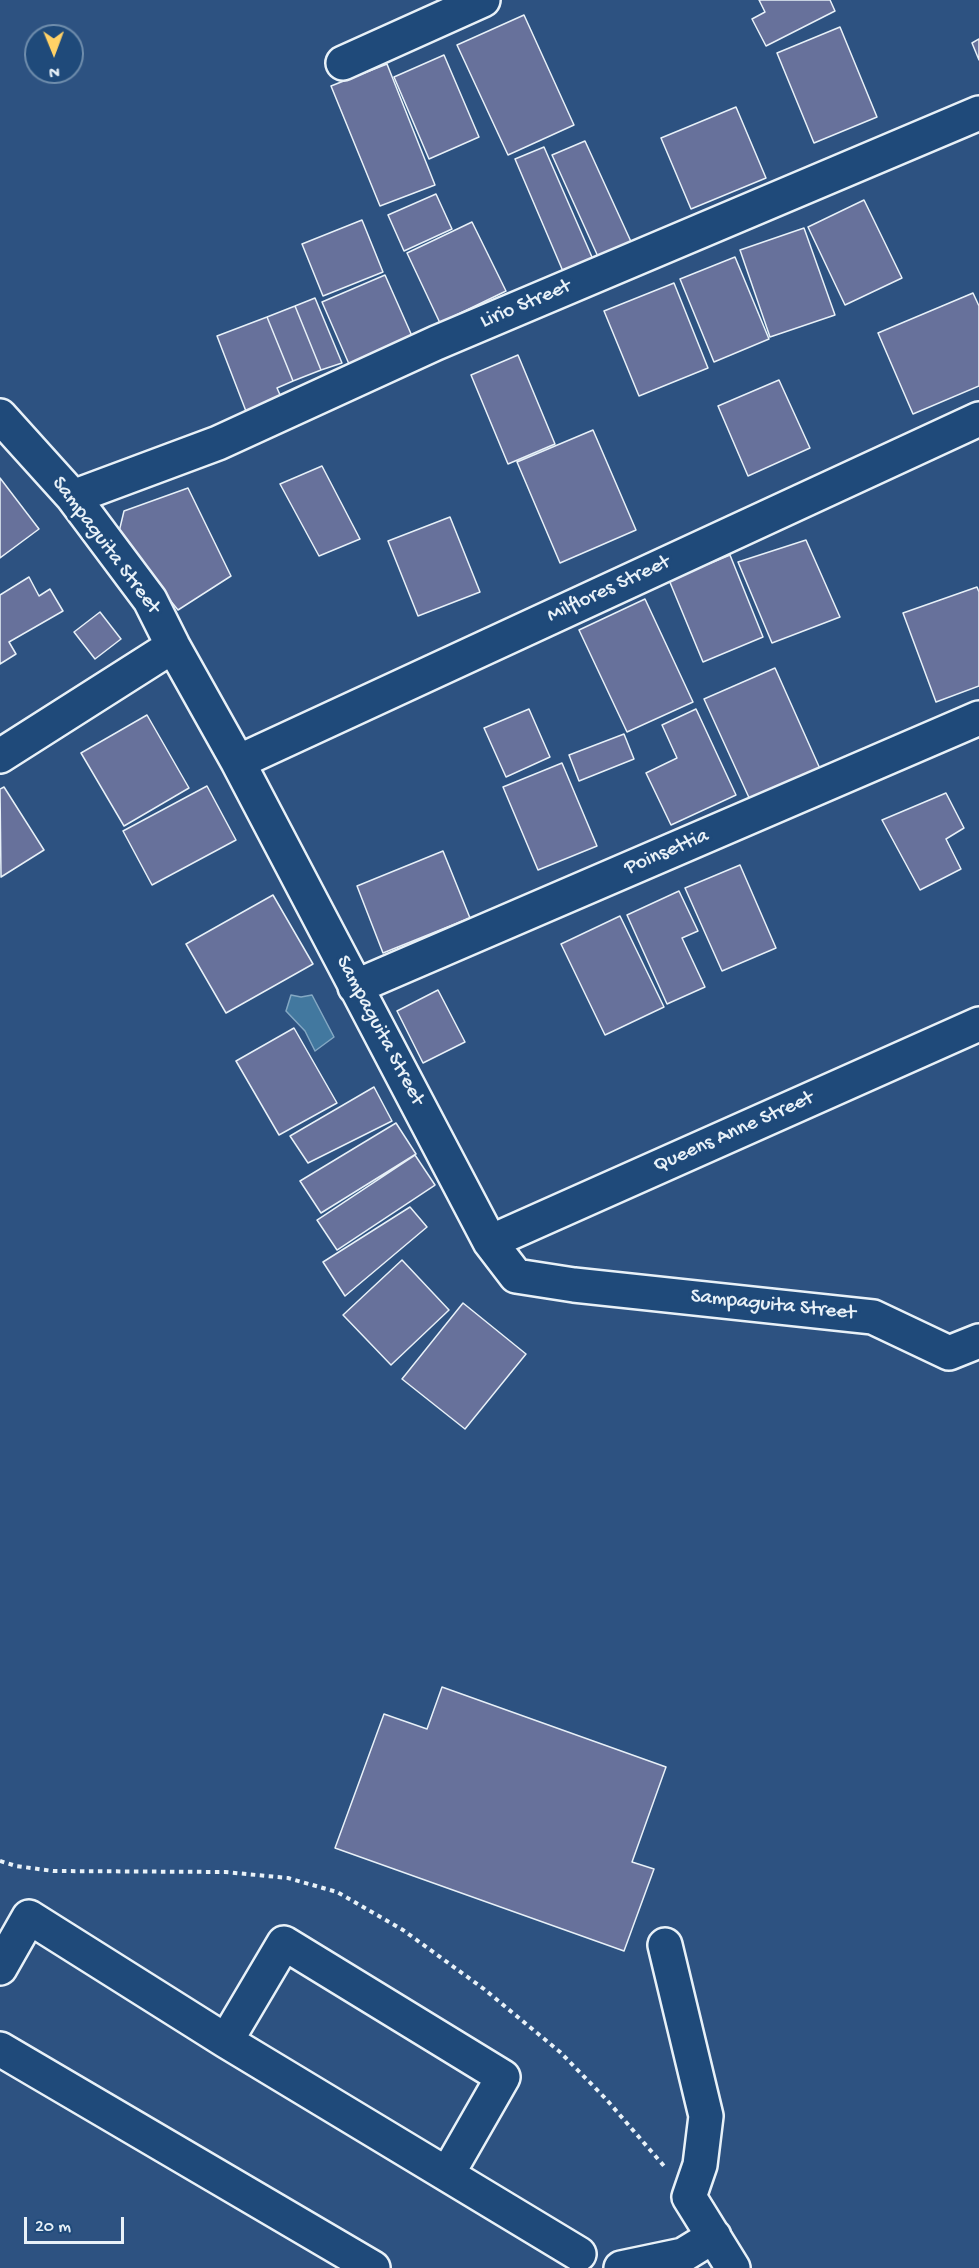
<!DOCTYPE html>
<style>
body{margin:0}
#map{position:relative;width:979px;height:2268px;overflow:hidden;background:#2d5281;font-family:"Gochi Hand",sans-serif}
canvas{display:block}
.north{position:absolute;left:24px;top:24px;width:60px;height:60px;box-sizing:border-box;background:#1f4a7a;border:2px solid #6f8dac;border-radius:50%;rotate:179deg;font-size:16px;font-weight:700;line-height:24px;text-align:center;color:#e8f1f8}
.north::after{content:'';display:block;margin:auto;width:21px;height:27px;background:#ffd166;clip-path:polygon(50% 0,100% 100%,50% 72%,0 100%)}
.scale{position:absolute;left:24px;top:2217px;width:100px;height:27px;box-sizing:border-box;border:3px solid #e8f1f8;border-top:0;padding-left:8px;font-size:18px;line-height:21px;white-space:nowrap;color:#e8f1f8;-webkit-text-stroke:4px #1f4a7a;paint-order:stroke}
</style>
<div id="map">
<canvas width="979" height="2268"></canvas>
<div class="north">N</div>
<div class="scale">20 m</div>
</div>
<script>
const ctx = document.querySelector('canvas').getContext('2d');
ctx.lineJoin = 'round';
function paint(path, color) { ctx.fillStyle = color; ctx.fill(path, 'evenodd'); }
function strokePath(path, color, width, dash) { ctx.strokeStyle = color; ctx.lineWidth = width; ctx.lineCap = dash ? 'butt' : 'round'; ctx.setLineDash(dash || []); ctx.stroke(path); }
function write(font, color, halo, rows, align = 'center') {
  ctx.font = font + ' "Gochi Hand",sans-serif'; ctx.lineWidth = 6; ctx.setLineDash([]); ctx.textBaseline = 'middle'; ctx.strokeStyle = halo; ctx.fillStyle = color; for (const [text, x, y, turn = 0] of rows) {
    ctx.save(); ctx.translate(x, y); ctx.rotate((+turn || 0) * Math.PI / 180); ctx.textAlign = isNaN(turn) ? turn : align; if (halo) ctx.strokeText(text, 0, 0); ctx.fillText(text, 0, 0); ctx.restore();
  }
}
const water = new Path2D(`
 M 291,995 L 301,997 L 312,995 L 334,1037 L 315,1051 L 305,1031 L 286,1011 Z`);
paint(water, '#42789f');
strokePath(water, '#84a8c3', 1.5);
const building = new Path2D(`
 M 759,0 L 830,0 L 835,11 L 766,46 L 752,19 L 765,12 Z
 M 524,15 L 574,125 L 508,155 L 457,45 Z
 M 840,27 L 877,117 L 814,143 L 777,53 Z
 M 979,39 L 979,60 L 972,43 Z
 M 444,55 L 479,137 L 429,159 L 394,77 Z
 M 387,64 L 435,185 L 380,206 L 331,86 Z
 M 736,107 L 766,178 L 691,209 L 661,138 Z
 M 585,141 L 633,246 L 600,261 L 552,155 Z
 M 544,147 L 595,264 L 565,276 L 515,159 Z
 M 436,194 L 452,229 L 404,251 L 388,215 Z
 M 864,200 L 902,278 L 845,305 L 808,227 Z
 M 362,220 L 383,272 L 323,296 L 302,244 Z
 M 472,222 L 506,291 L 440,323 L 407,253 Z
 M 804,228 L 835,315 L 770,337 L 740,250 Z
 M 735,257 L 769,339 L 714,362 L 680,279 Z
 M 385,275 L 412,336 L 349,364 L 322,302 Z
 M 674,283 L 708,368 L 639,396 L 604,311 Z
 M 973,293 L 979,306 L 979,386 L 913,414 L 878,333 Z
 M 315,298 L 342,363 L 321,370 L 295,306 Z
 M 295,306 L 321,370 L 293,381 L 267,317 Z
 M 267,317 L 293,381 L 277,388 L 285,406 L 249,419 L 217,336 Z
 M 518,355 L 555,444 L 508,464 L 471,375 Z
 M 779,380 L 810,448 L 748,476 L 718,406 Z
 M 593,430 L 636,530 L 560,563 L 517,462 Z
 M 322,466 L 360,539 L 319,556 L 280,484 Z
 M 0,478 L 39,529 L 0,558 Z
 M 188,488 L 231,576 L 178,610 L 118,536 L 124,511 Z
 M 450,517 L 480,592 L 418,616 L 388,541 Z
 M 806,540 L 840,617 L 772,643 L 738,562 Z
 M 730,555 L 763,637 L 703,662 L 669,580 Z
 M 29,577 L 39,596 L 50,589 L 63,611 L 9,642 L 16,654 L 0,664 L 0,595 Z
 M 977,587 L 979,592 L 979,686 L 936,702 L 903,613 Z
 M 645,599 L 693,702 L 627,732 L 579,630 Z
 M 100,612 L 121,639 L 95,659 L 74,632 Z
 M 775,668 L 821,771 L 751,802 L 704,699 Z
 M 529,709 L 550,757 L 506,777 L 484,728 Z
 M 696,709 L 736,795 L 671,825 L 646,773 L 677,758 L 662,725 Z
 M 147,715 L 189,788 L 124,826 L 81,753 Z
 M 624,734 L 634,759 L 579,781 L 569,755 Z
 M 562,763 L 597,846 L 538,870 L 503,787 Z
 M 207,786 L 236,840 L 152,885 L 123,831 Z
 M 4,787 L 44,850 L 1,877 L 0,789 Z
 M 946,793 L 964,828 L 946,839 L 961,869 L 920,890 L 882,820 Z
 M 443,851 L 470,918 L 383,953 L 357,886 Z
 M 740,865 L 776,948 L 722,971 L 685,888 Z
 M 679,891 L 698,931 L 682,938 L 705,987 L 667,1004 L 627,915 Z
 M 273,895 L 313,964 L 226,1013 L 186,944 Z
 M 620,916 L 664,1007 L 605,1035 L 561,944 Z
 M 438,990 L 465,1042 L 423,1063 L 397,1011 Z
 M 294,1028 L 337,1103 L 279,1135 L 236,1061 Z
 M 374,1087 L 392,1121 L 308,1163 L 290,1136 Z
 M 396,1123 L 416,1154 L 321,1213 L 300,1181 Z
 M 415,1155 L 435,1185 L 337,1250 L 317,1220 Z
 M 410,1207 L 427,1227 L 345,1296 L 323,1262 Z
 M 402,1260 L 449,1310 L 391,1365 L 343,1315 Z
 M 463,1303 L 526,1354 L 465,1429 L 402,1379 Z
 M 442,1687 L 666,1767 L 632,1862 L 654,1869 L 624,1951 L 335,1848 L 384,1714 L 427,1729 Z`);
paint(building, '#67719b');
strokePath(building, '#e8f1f8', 1.5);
const minor = new Path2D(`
 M 343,63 L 483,0
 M 0,416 L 73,497 L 150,600 L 173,646 L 238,762 L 490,1242 L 516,1276 L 574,1285 L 873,1317 L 949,1353 L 979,1341
 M 73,497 L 218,443 L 436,343 L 979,113
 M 0,756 L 173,646
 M 238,762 L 979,419
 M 355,987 L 979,718
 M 490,1242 L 979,1024
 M 665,1945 L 706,2116 L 700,2165 L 689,2197 L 733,2268
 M 0,1968 L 29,1917 L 226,2041 L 579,2254
 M 226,2041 L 284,1943 L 503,2077 L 448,2173
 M 0,2049 L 373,2268
 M 621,2268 L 683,2255 L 714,2236`);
strokePath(minor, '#e8f1f8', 38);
strokePath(new Path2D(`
 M 0,1861 L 16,1866 L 53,1871 L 225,1872 L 288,1878 L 337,1892 L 403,1930 L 484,1989 L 560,2052 L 606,2099 L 664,2166`), '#e8f1f8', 4, [4.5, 4.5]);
strokePath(minor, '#1f4a7a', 33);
write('21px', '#e8f1f8', '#1f4a7a', [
 ["Lirio Street",526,305,-23],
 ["Sampaguita Street",105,546,53],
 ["Milflores Street",609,590,-25],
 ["Poinsettia",667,853,-23],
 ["Sampaguita Street",379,1031,62],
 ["Queens Anne Street",734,1133,-24],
 ["Sampaguita Street",773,1306,6]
]);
</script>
